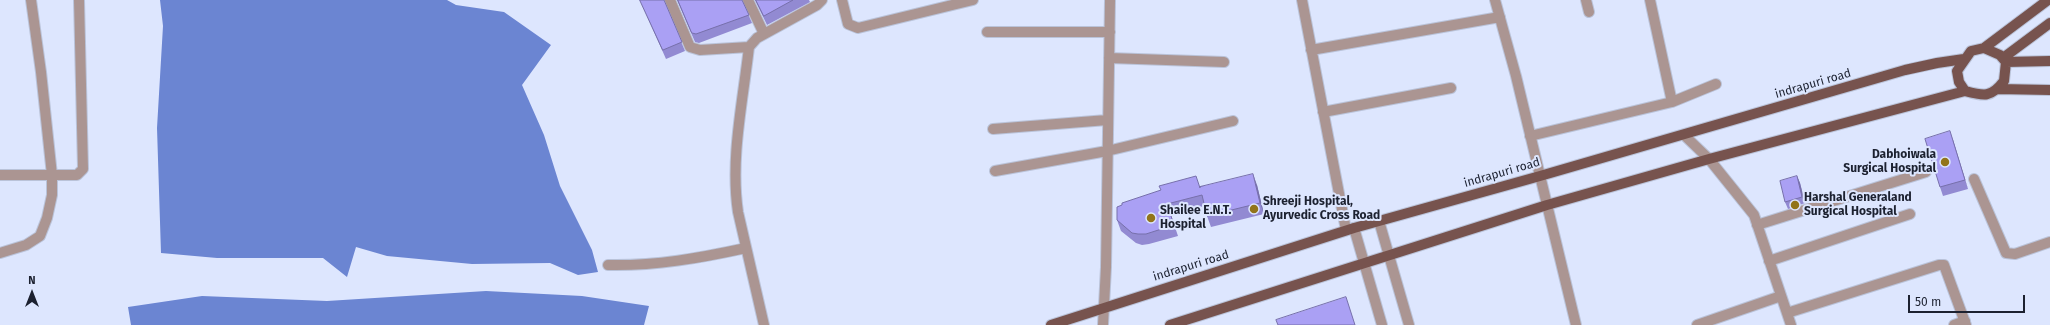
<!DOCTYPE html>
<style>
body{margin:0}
#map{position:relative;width:2050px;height:325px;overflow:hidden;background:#dde6fe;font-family:"Fira Sans",sans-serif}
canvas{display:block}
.north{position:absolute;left:12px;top:273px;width:40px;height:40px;-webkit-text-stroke:3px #dde6fe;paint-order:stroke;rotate:0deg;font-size:11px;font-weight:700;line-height:16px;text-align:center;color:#1c2130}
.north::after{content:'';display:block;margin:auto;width:14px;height:18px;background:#1c2130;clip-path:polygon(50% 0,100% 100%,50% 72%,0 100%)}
.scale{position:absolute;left:1908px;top:295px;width:117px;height:18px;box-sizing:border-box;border:2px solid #1c2130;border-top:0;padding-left:5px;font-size:12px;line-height:14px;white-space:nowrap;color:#1c2130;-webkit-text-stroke:3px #dde6fe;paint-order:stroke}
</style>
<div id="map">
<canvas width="2050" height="325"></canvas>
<div class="north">N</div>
<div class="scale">50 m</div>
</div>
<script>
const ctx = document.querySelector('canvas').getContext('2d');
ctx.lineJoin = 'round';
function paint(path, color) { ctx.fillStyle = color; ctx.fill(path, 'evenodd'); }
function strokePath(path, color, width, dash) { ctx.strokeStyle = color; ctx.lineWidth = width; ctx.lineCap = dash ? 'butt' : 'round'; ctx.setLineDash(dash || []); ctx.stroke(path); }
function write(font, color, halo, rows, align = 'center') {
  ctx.font = font + ' "Fira Sans",sans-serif'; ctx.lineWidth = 4; ctx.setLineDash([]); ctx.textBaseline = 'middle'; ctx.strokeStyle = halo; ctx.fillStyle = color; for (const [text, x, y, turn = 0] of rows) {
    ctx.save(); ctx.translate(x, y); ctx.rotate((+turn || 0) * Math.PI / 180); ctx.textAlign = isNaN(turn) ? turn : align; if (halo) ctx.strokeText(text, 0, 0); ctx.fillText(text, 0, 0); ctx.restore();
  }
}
paint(new Path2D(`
 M 160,0 L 447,0 L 456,5 L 504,12 L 551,45 L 522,85 L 544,135 L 560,186 L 592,250 L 598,272 L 578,275 L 550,263 L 472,264 L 387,256 L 356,247 L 347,277 L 323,258 L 217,258 L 161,253 L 157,128 L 163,26 Z
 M 486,291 L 582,296 L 649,306 L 644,325 L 131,325 L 128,307 L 202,296 L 327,301 Z`), '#6b85d2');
const minor = new Path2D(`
 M 670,0 L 690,47 L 700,50 L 749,47
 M 748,0 L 764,34
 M 842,0 L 848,24 L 858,28 L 973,0
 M 1302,0 L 1346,230
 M 1495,0 L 1516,76 L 1576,325
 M 1586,0 L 1589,12
 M 1650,0 L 1672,102
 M 987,32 L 1110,32
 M 1311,50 L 1500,17
 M 1109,58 L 1224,62
 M 1323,112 L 1451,88
 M 993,129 L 1107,120
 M 1684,135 L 1709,159 L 1754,215 L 1791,325
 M 1530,136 L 1672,102 L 1716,84
 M 995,171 L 1107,151 L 1233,121
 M 0,175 L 77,175 L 83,169 L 79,0
 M 1974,179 L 2006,253 L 2015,254 L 2050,242
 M 1379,221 L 1409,325
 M 1757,225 L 1926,172
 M 1354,228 L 1382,325
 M 0,253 L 26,245 L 40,236 L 47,218 L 52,195 L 52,175 L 41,72 L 31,0
 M 1769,261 L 1910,214
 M 608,265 C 656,266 700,258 746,248
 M 1787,313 L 1939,265 L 1944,265 L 1966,325
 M 764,325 L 738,212 C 730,158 743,101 749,47 L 757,38 L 817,5 L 822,0
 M 1103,325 L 1106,267 L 1110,0
 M 1697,325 L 1781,296
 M 1954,325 L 1965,321`);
const major = new Path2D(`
 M 1984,48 L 2000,55 L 2006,62 L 2004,81 C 1991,98 1984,96 1965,91 L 1959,82 L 1957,71 L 1971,51 Z
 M 1984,48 L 2048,0
 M 2003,58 L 2050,23
 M 2006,62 L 2050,61
 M 1998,89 L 2050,90
 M 1051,325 L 1354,228 L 1540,176 L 1905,70 L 1937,63 L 1964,59
 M 1170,325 L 1547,205 L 1709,159 L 1965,91`);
strokePath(minor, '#bac3d9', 12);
strokePath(major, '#bac3d9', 12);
strokePath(minor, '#ab9592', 10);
strokePath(major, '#77534e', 10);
paint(new Path2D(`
 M 640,0 L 664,0 L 664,1 L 685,51 L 666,59 Z
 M 677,0 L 742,0 L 752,23 L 699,43 L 695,42 Z
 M 755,0 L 809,0 L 810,2 L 767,25 Z
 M 1953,140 L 1968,189 L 1943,196 L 1940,187 Z
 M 1797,176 L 1800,183 L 1805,203 L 1788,209 L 1785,202 Z
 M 1257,185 L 1264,214 L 1211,227 L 1207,216 L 1204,206 L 1171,215 L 1178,236 L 1149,244 L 1142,245 L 1136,243 L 1121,231 L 1117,220 L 1122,205 L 1200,186 Z`), '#928ad2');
paint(new Path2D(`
 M 1950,131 L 1953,140 L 1968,189 L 1965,180 Z
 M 1253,174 L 1257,185 L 1264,214 L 1260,203 Z
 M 1797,176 L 1800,183 L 1805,203 L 1802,197 Z`), '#7770ab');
const building = new Path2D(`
 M 640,0 L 664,0 L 682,42 L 663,50 Z
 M 678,0 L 742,0 L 749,15 L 696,34 L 692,33 Z
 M 756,0 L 793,0 L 764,16 Z
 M 1950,131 L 1965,180 L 1940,187 L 1925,139 Z
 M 1253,174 L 1260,203 L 1207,216 L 1202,195 L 1167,204 L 1174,225 L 1146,234 L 1138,234 L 1132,233 L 1117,220 L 1117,207 L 1122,205 L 1122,203 L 1161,190 L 1159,186 L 1196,176 L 1200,188 L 1200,187 Z
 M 1797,176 L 1802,197 L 1785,202 L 1780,181 Z
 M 1346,297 L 1355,325 L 1278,325 L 1276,320 Z`);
paint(building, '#aaa0f4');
strokePath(building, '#7770ab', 1);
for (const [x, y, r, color] of [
 [1945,162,5,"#92741a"],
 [1795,205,5,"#92741a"],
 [1254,209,5,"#92741a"],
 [1151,218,5,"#92741a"]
]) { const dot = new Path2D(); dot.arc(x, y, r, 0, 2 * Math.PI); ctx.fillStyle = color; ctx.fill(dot); strokePath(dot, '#dde6fe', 1.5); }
write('12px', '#1c2130', '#dde6fe', [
 ["indrapuri road",1813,84,-16],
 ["indrapuri road",1502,173,-16],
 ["indrapuri road",1191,266,-17]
]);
write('bold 12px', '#1c2130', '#dde6fe', [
 ["Dabhoiwala",1936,155,"right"],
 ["Surgical Hospital",1936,169,"right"],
 ["Harshal Generaland",1804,198],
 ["Surgical Hospital",1804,212],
 ["Shreeji Hospital,",1263,202],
 ["Ayurvedic Cross Road",1263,216],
 ["Shailee E.N.T.",1160,211],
 ["Hospital",1160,225]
], 'left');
</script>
